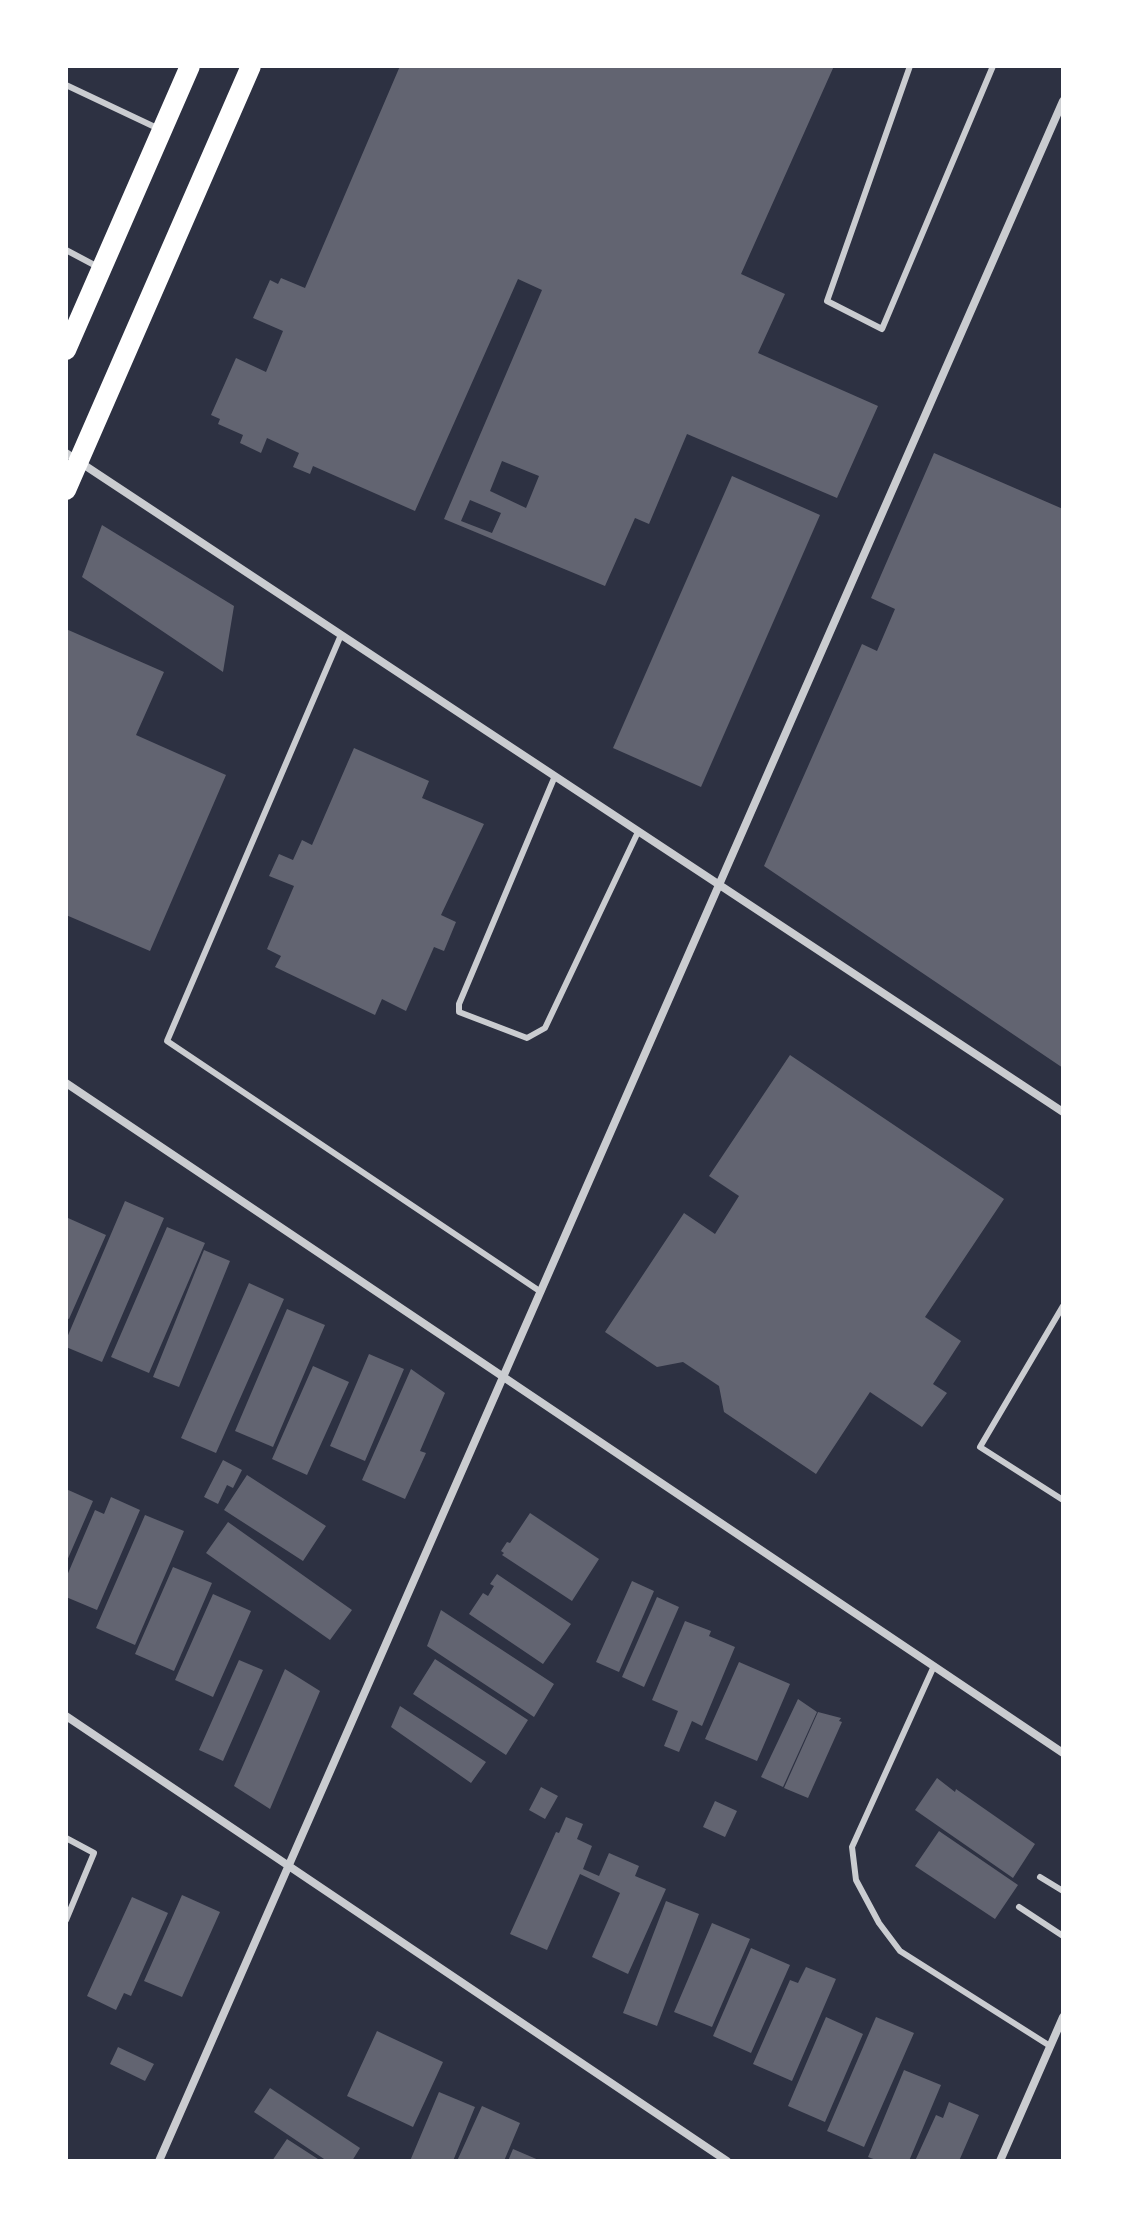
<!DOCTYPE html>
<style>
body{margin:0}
#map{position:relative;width:1129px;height:2227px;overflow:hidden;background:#2d3142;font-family:"DejaVu Sans",sans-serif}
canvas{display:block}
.frame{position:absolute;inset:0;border:68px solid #fff;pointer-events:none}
</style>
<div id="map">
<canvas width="1129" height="2227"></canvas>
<div class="frame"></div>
</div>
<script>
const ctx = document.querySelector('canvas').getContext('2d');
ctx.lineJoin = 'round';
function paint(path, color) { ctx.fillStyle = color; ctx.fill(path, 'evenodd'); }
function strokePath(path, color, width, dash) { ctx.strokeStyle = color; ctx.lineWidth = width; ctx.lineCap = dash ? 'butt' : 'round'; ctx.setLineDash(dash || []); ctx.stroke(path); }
paint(new Path2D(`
 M 400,66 L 834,66 L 741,274 L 785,294 L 758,353 L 878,406 L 837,498 L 687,434 L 649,524 L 635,518 L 605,586 L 444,519 L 542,290 L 518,279 L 415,511 L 313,466 L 310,474 L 293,467 L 299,453 L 267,438 L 261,453 L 240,443 L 243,435 L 218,424 L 220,419 L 211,415 L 236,358 L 266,372 L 283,331 L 253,318 L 270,280 L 278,284 L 281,278 L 305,288 ZM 502,461 L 539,476 L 526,508 L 490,491 ZM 470,500 L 501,513 L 492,533 L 461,521 Z
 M 934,453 L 1063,509 L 1063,1068 L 764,866 L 862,644 L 877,651 L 895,609 L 871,598 Z
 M 732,476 L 820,515 L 701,787 L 613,748 Z
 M 102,525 L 234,606 L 223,672 L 82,577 Z
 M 66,629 L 164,672 L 136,735 L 226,775 L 150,951 L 66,915 Z
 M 354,748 L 429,781 L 422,798 L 484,824 L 441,915 L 456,922 L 444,951 L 434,947 L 406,1011 L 382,999 L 375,1015 L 275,967 L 281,956 L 267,949 L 294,886 L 269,876 L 279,854 L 293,860 L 302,840 L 312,845 Z
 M 790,1055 L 1004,1199 L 925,1317 L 961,1341 L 933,1384 L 947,1393 L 922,1427 L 870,1392 L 816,1474 L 724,1412 L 719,1386 L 683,1362 L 657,1367 L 605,1332 L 684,1213 L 715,1234 L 739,1196 L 709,1176 Z
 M 125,1201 L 164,1218 L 102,1362 L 66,1347 L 66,1340 Z
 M 68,1218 L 106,1235 L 69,1319 L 66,1318 Z
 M 167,1227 L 205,1243 L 149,1373 L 111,1357 Z
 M 204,1250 L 230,1261 L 179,1387 L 153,1377 Z
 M 249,1283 L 284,1299 L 216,1453 L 181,1438 Z
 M 287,1309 L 325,1325 L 273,1447 L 235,1431 Z
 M 369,1354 L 404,1369 L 365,1461 L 330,1446 Z
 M 313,1366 L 349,1382 L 307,1475 L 272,1459 Z
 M 411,1369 L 445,1393 L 420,1451 L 426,1453 L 405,1499 L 362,1480 Z
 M 223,1460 L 242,1470 L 233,1488 L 227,1485 L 218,1504 L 204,1497 Z
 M 247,1475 L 326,1526 L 303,1561 L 224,1510 Z
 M 66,1489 L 93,1501 L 66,1563 Z
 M 111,1497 L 140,1510 L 97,1610 L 66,1597 L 66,1578 L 95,1510 L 104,1514 Z
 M 530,1513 L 599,1559 L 572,1601 L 502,1555 L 504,1553 L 501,1551 L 507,1542 L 510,1543 Z
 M 145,1515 L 184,1531 L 135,1645 L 96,1628 Z
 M 228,1522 L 352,1610 L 330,1640 L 206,1553 Z
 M 173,1567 L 212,1583 L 174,1671 L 135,1654 Z
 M 497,1574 L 571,1624 L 543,1664 L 469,1614 L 483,1593 L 488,1596 L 494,1586 L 490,1584 Z
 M 632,1581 L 654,1591 L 619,1672 L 596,1662 Z
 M 213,1594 L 251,1611 L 213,1697 L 175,1680 Z
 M 657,1597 L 679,1607 L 644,1687 L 622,1677 Z
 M 441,1610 L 554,1684 L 534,1717 L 427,1646 Z
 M 685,1621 L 711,1631 L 709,1636 L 735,1647 L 702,1726 L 692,1721 L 679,1752 L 664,1746 L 678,1711 L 652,1700 Z
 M 435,1659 L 528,1720 L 506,1755 L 413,1694 Z
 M 239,1660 L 263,1670 L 223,1761 L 199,1750 Z
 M 739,1662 L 790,1684 L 757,1761 L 705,1739 Z
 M 285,1669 L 320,1691 L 270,1809 L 234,1786 Z
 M 798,1699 L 817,1712 L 783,1787 L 761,1777 Z
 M 400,1706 L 486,1762 L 471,1783 L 391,1727 Z
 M 818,1712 L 841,1718 L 839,1721 L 842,1722 L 808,1798 L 784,1788 Z
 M 937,1778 L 955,1792 L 956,1789 L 1035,1844 L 1013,1878 L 915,1810 Z
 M 541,1787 L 558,1796 L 545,1819 L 529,1810 Z
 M 715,1801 L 737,1811 L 725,1837 L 703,1827 Z
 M 566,1817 L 583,1824 L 577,1839 L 592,1846 L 583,1869 L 599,1876 L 609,1853 L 639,1866 L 635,1876 L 666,1889 L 628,1974 L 592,1957 L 620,1893 L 580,1874 L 547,1950 L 510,1934 L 556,1832 L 559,1833 Z
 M 939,1831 L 1018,1885 L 995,1919 L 915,1866 Z
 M 182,1895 L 220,1912 L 182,1997 L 144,1981 Z
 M 132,1897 L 168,1913 L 131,1996 L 124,1993 L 116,2010 L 87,1996 Z
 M 666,1901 L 699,1914 L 657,2026 L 623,2013 Z
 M 712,1923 L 750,1939 L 712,2027 L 674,2012 Z
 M 751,1948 L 790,1965 L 751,2053 L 713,2036 Z
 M 806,1967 L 836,1979 L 792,2081 L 753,2064 L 790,1980 L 798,1983 Z
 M 826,2017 L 863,2034 L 825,2122 L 788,2106 Z
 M 876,2017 L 914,2033 L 864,2147 L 827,2131 Z
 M 377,2031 L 443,2062 L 413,2127 L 347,2096 Z
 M 118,2047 L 154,2064 L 145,2081 L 110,2064 Z
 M 904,2070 L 941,2085 L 909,2161 L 879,2161 L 868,2157 Z
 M 270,2088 L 360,2148 L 352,2161 L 327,2161 L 254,2112 Z
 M 439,2092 L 475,2107 L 453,2161 L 410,2161 Z
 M 949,2102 L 979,2115 L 959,2161 L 915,2161 L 936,2115 L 943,2118 Z
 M 482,2106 L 520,2123 L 504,2161 L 457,2161 Z
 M 287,2139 L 321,2161 L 272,2161 Z
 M 513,2149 L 541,2161 L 508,2161 Z`), '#626471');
strokePath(new Path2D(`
 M 910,66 L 827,301 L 882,329 L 993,66
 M 66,85 L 157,128
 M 66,250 L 98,267
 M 341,635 L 167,1041 L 541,1292
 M 555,776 L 459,1004 L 459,1012 L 527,1038 L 545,1028 L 638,832
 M 1063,1306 L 980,1447 L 1063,1500
 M 934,1666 L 852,1847 L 856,1880 L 879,1923 L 900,1951 L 1050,2046
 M 66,1838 L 94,1853 L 66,1920
 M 1040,1877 L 1063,1891
 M 1019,1907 L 1063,1936`), '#caccd0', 6);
strokePath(new Path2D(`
 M 66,453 L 1063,1112
 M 66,1083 L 1063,1753
 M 66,1716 L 727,2161
 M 159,2161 L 1063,101
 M 1000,2161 L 1063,2017`), '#caccd0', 8);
strokePath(new Path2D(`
 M 66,350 L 190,66
 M 66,490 L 251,66`), '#fff', 20);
</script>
